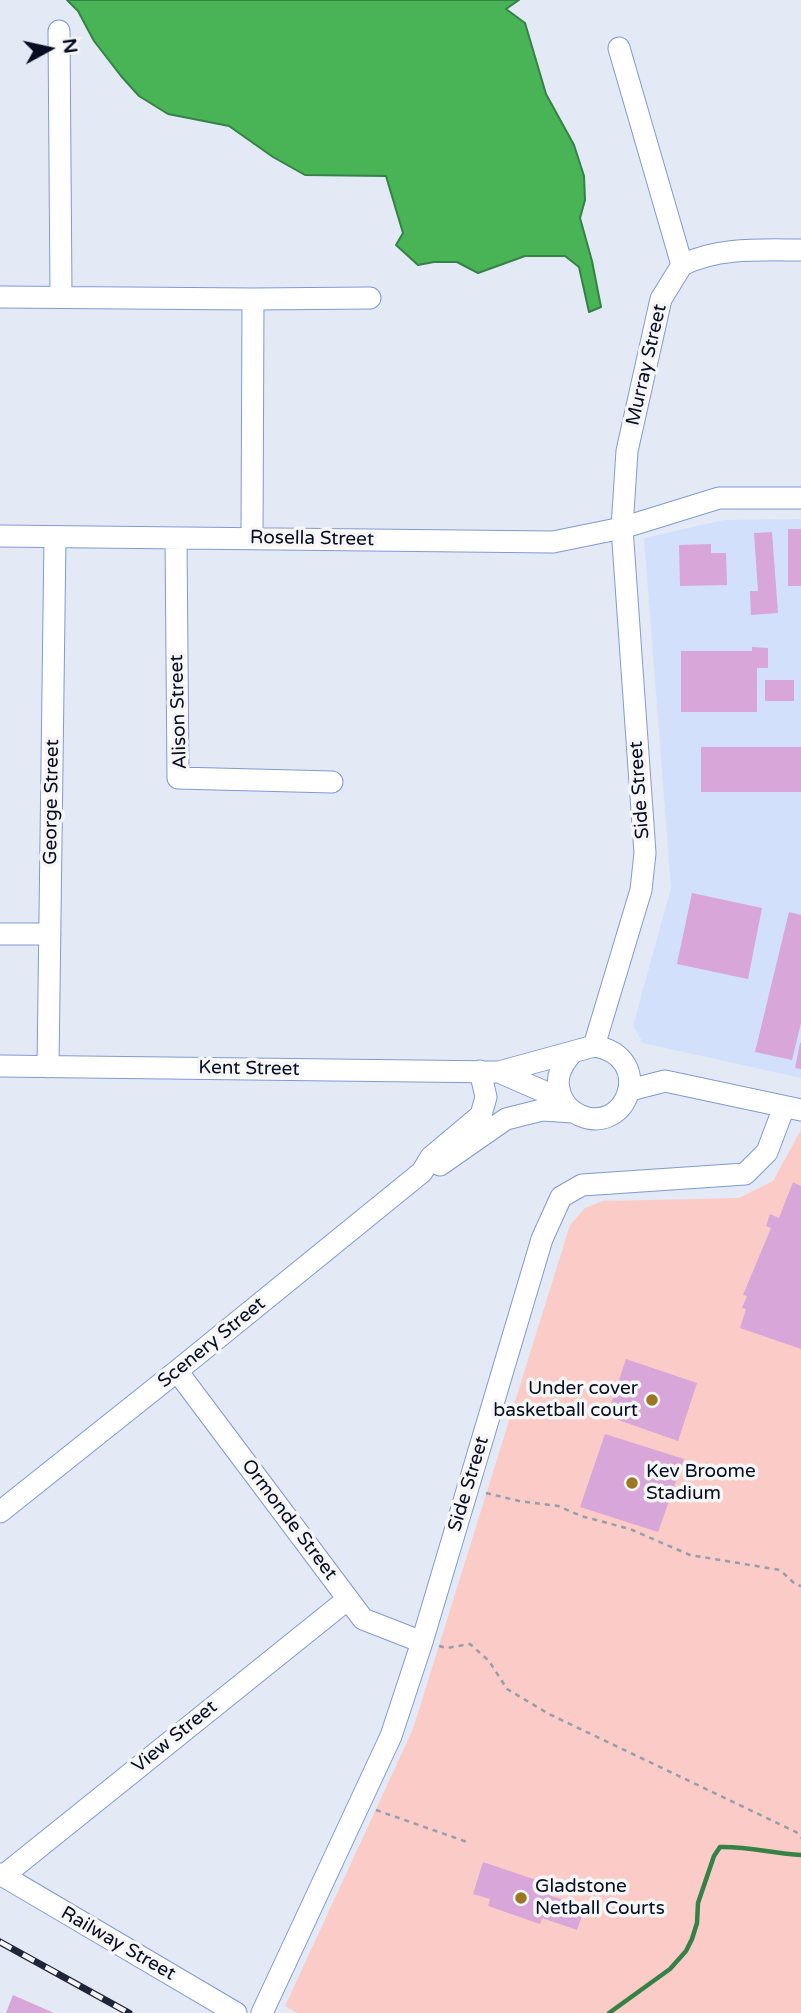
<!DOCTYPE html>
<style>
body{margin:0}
#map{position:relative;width:801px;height:2013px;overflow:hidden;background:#e3e9f5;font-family:"Varela Round",sans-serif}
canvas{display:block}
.north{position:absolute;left:14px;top:14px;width:70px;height:70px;-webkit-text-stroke:5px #f6f6f6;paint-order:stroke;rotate:82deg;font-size:19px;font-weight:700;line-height:28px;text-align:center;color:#060d22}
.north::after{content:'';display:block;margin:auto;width:24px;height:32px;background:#060d22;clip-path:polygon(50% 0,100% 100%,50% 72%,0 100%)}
</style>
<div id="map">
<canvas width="801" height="2013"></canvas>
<div class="north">N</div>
</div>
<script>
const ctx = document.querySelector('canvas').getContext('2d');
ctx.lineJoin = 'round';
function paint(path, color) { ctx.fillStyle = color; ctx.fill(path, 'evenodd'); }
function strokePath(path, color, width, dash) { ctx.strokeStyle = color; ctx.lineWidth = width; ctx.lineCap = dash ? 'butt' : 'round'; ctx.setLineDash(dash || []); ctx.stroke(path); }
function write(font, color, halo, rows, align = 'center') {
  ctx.font = font + ' "Varela Round",sans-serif'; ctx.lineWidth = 7; ctx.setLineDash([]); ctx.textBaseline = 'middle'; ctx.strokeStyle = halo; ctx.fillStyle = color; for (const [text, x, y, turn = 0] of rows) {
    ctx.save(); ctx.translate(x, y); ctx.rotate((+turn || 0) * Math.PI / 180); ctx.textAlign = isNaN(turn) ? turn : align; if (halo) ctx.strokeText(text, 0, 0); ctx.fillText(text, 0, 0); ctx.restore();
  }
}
paint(new Path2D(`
 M 801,519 L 801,1078 L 643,1043 L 633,1026 L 671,888 L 644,538 L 724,520 Z`), '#d3e0fb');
paint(new Path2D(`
 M 801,1130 L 801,2013 L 297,2013 L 285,2006 L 413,1729 L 570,1225 L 585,1208 L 603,1201 L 739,1198 L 773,1181 Z`), '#fbccc7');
const water = new Path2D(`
 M 67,0 L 519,0 L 506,9 L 525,23 L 546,94 L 574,145 L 584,176 L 585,200 L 580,218 L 592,261 L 601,307 L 589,312 L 579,267 L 565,256 L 525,256 L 478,273 L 457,262 L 434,262 L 418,265 L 396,245 L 403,233 L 386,176 L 305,175 L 273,157 L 229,126 L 168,114 L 139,96 L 121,76 L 94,41 L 78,11 Z`);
paint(water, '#49b456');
strokePath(water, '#358246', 2);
strokePath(new Path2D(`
 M 609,2013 L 670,1969 L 686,1951 L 692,1939 L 697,1923 L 698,1903 L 714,1856 L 720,1847 C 748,1846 774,1854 801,1855`), '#358246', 4.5);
paint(new Path2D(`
 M 788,529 L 801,529 L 801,586 L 788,586 Z
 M 772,532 L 778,613 L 751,615 L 750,591 L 758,591 L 754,533 Z
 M 711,544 L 711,553 L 726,553 L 727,585 L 680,586 L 679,545 Z
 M 752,647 L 768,648 L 768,668 L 757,668 L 757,712 L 681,712 L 681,651 L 752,651 Z
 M 765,680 L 794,680 L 794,701 L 765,701 Z
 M 701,747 L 801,747 L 801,792 L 701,792 Z
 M 692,893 L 762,908 L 748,979 L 677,964 Z
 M 789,912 L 801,915 L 801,1023 L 792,1060 L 755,1052 Z
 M 800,1043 L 801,1043 L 801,1069 L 795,1068 Z
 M 793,1182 L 801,1186 L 801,1349 L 740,1328 L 746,1309 L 742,1308 L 747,1296 L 743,1295 L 771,1228 L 766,1226 L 770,1214 L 779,1218 Z
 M 626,1359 L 697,1383 L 678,1441 L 607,1416 Z
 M 605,1434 L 684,1459 L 658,1532 L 580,1507 Z
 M 483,1862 L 554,1886 L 551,1896 L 585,1907 L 577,1930 L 542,1918 L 540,1924 L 488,1906 L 490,1899 L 473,1894 Z
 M 13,1995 L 54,2013 L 6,2013 Z`), '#d8a6d9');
const minor = new Path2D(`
 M 59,31 L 61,297
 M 682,265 C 719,247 761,250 801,250
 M 0,297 L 253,299 L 370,298
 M 0,536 L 553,542 L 622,528 L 719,498 L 801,498
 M 176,538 L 178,778 L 332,782
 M 252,538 L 253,299
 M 0,934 L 50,934
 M 594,1046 L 641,890 L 645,853 L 622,528 L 627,451 L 661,299 L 682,265 L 619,48
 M 0,1066 L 499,1072 L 594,1046 C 656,1056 628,1137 579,1115 C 571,1111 564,1104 561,1096 C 554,1079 561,1065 573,1052
 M 48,1067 L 55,537
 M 499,1072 L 561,1099
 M 630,1090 L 665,1081 L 801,1110
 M 440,1165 L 506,1119 L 542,1110 L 573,1112
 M 177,1371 L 363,1619 L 422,1642
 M 0,1512 L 177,1371 L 422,1172 L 431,1157 L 481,1115 L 486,1097 L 480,1071
 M 0,1874 L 236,2013
 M 3,1876 L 348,1599
 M 262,2013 L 391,1736 L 422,1642 L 542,1239 L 561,1197 L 582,1185 L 745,1174 L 767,1152 L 784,1107`);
strokePath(minor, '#819ad3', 23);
strokePath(new Path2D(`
 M 486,1493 L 519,1501 L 558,1506 L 581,1516 L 630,1529 L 690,1555 L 780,1570 L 795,1584 L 801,1586
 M 439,1646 L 447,1648 L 470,1644 L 489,1661 L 507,1689 L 549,1714 L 796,1832 L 801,1838
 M 376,1810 L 470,1843`), '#969dac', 2.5, [5, 5]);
strokePath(minor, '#fff', 21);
const rail = new Path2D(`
 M 0,1942 L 129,2013`);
strokePath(rail, '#1f263a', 7);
strokePath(rail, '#f6f6f6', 4.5, [13]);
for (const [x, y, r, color] of [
 [652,1400,7,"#9a7823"],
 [632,1483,7,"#9a7823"],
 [521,1898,7,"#9a7823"]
]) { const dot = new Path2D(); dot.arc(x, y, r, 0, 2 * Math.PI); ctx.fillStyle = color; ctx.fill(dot); strokePath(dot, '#f6f6f6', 2.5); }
write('19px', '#060d22', '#f6f6f6', [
 ["Murray Street",647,365,-77],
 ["Rosella Street",312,539,1],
 ["Alison Street",179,712,-92],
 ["Side Street",640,790,-94],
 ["George Street",52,802,-89],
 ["Kent Street",249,1069,1],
 ["Scenery Street",212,1343,-39],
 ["Side Street",469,1484,-73],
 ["Ormonde Street",289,1520,53],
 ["View Street",175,1737,-39],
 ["Railway Street",118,1944,30]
]);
write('19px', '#060d22', '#f6f6f6', [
 ["Under cover",638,1389,"right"],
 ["basketball court",638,1411,"right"],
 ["Kev Broome",646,1472],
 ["Stadium",646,1494],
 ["Gladstone",535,1887],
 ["Netball Courts",535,1909]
], 'left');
</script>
